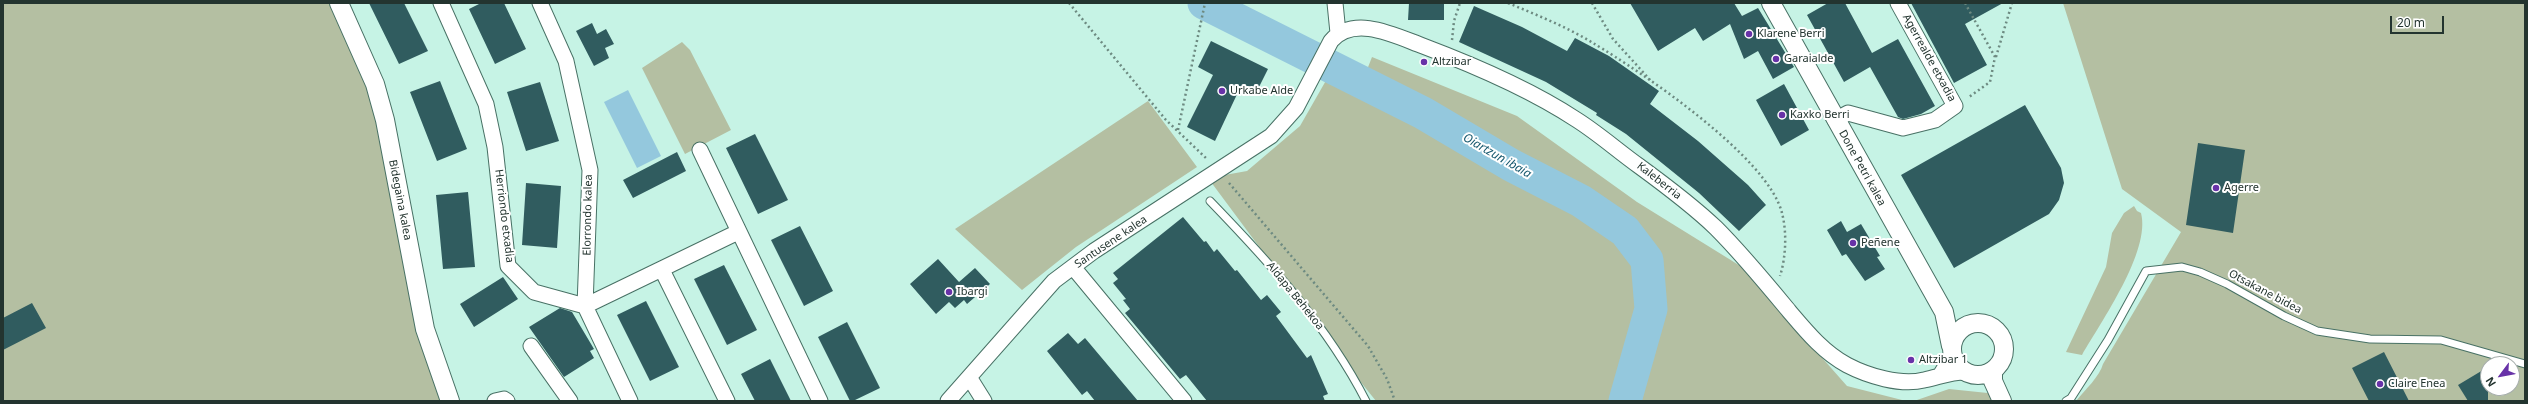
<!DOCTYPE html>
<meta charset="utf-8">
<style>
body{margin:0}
#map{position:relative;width:2528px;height:404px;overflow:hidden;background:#c6f3e5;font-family:"Noto Sans",sans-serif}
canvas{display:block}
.frame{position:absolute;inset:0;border:4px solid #23342f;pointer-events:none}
.north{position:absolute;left:2480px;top:356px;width:40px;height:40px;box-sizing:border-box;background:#fff;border:1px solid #a7aeac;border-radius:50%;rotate:238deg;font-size:11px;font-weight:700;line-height:16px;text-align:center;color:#23342f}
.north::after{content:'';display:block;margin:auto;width:14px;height:18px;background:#6832a8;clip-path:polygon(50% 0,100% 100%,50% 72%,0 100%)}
.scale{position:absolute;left:2390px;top:16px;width:54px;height:18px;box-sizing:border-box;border:2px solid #23342f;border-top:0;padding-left:5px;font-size:12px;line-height:14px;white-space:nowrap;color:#23342f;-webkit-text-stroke:3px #fff;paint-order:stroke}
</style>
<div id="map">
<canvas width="2528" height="404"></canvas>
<div class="frame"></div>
<div class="north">N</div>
<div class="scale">20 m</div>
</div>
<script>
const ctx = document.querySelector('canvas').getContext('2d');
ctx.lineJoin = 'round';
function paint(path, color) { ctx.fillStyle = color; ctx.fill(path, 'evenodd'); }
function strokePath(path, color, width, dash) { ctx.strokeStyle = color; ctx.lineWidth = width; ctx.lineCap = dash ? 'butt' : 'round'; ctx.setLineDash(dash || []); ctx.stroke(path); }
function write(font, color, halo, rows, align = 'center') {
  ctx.font = font + ' "Noto Sans",sans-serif'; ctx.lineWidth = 4; ctx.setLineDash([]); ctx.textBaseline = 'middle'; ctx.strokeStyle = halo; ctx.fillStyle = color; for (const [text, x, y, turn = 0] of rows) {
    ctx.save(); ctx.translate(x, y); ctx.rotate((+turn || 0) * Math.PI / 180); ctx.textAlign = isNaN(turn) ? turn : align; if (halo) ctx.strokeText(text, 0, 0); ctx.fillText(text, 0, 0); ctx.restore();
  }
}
paint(new Path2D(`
 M 3,3 L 339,3 L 362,51 L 450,401 L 3,401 Z
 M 2063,3 L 2525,3 L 2525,401 L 2076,401 C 2085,390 2100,376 2103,364 L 2181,232 L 2122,189 ZM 2488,364 L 2512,364 L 2512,388 L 2488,388 Z
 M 682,42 L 690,50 L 731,130 L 685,154 L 642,68 Z
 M 1372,57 L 1517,116 L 1637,202 L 1742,267 L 1847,386 L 1906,401 L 1376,401 L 1347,365 L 1208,178 L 1247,171 L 1300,126 L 1328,77 L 1358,93 Z
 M 1148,101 L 1197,167 L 1076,247 L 1022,290 L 955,229 Z
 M 2134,206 L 2137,211 L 2141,213 C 2151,251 2101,322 2082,355 L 2066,352 L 2106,267 L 2112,233 L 2124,213 Z
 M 1949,389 L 2007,395 L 2011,401 L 1914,401 Z`), '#b4bfa2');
paint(new Path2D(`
 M 628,90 L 661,156 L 637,168 L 604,102 Z`), '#94c8dd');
strokePath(new Path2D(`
 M 1204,3 L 1423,113 L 1511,165 L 1581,201 L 1625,231 L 1647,260 L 1651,309 L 1625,401`), '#94c8dd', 33);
paint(new Path2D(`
 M 369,3 L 404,3 L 428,51 L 399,64 Z
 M 481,3 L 504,3 L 526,49 L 495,64 L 469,9 Z
 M 1409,3 L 1444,3 L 1444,20 L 1408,20 Z
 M 1630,3 L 1734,3 L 1742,16 L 1758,8 L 1794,67 L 1773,79 L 1758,51 L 1744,59 L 1730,24 L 1703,41 L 1695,28 L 1658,51 Z
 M 1828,3 L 1845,3 L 1872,53 L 1898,39 L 1935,106 L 1921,114 L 1903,119 L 1898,117 L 1870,67 L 1844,82 L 1807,15 Z
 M 1911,3 L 2003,3 L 1965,24 L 1987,65 L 1954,83 Z
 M 1474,6 L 1522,27 L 1567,51 L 1575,38 L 1609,56 L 1659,91 L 1650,104 L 1698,141 L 1748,185 L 1766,205 L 1739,231 L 1699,193 L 1626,134 L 1596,115 L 1597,113 L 1546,82 L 1459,42 Z
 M 592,23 L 597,34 L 606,29 L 614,44 L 605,48 L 609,58 L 594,66 L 576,31 Z
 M 1211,41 L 1268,69 L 1255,95 L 1240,88 L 1215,141 L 1187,127 L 1213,75 L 1198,67 Z
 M 440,81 L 467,149 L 437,161 L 410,92 Z
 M 540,82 L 559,141 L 526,151 L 507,92 Z
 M 1784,84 L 1809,130 L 1781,146 L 1756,100 Z
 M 2025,105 L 2061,168 L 2064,183 L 2059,200 L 2049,214 L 1954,268 L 1901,175 Z
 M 755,134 L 788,200 L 758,214 L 726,148 Z
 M 2198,143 L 2245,150 L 2233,233 L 2186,225 Z
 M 677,152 L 686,171 L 633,198 L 623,180 Z
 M 526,183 L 561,186 L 557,248 L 522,245 Z
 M 468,192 L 475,267 L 443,269 L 436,195 Z
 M 1183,217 L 1204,242 L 1206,241 L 1214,252 L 1217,249 L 1235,271 L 1237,270 L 1261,300 L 1267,295 L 1281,312 L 1276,316 L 1307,358 L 1311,355 L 1328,394 L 1323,396 L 1325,401 L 1207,401 L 1186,375 L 1180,379 L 1125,313 L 1130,309 L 1123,300 L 1126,299 L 1113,283 L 1118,279 L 1113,273 Z
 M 1841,221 L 1847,232 L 1861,224 L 1880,256 L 1877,257 L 1885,269 L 1865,281 L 1846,254 L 1842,256 L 1827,230 Z
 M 800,226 L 833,291 L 804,306 L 771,240 Z
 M 938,259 L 959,282 L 975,268 L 990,284 L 967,304 L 964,300 L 955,308 L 949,302 L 936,314 L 910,284 Z
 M 724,265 L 757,330 L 727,345 L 694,279 Z
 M 503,277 L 518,299 L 474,327 L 460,304 Z
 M 646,301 L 679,367 L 650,381 L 617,315 Z
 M 32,303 L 46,328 L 3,350 L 3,318 Z
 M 560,308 L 572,312 L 594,349 L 590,351 L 594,358 L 564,377 L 529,327 Z
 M 847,322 L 880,388 L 853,401 L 850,401 L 818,337 Z
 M 1068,333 L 1078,344 L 1085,338 L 1138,401 L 1095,401 L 1087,391 L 1082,395 L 1047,351 Z
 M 2384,352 L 2409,401 L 2369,401 L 2352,368 Z
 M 770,359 L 791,401 L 755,401 L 741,374 Z
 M 2483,370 L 2488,378 L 2488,401 L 2468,401 L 2458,385 Z`), '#305c5f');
const service = new Path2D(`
 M 1210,201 C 1269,262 1327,325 1366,401
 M 2066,401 L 2071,398 L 2108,340 L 2146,271 L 2182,267 L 2200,272 L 2227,284 L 2284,316 L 2317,331 L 2370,339 L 2441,340 L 2525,364`);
const minor = new Path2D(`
 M 441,3 L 486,104 L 495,147 L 508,266 L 534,292 L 585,306 L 738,232
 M 540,3 L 566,61 L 590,170 L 585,306 L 630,401
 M 1335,3 L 1338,33
 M 1835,120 L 1848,113 L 1903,128 L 1935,120 L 1955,106 L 1898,3
 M 700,150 L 820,401
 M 1073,267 L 1184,401
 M 662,270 L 727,401
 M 531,346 L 570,401
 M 1941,374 L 1952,356
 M 969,377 L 984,401
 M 495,401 L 504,399 L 507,401
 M 948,401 L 1054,281 L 1094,251 L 1271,136 L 1296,108 L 1331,41 C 1354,14 1396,36 1423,46 C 1476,66 1530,89 1577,120 C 1599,134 1618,151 1639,166 C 1665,185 1692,205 1716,228 C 1742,254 1765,282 1789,311 C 1806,331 1823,352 1847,365 C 1868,376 1901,386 1924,380 C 1939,377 1950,372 1965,372`);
const tertiary = new Path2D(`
 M 339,3 L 375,84 L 385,120 L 425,329 L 450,401
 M 1771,3 L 1944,312 L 1951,346
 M1952 349a26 26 0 1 1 52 0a26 26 0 1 1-52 0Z
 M 1993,370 L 1993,381 L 2002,401`);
strokePath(service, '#487165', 9);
strokePath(minor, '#487165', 17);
strokePath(tertiary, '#487165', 20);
strokePath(new Path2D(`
 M 1069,3 L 1166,120 L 1207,159
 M 1508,3 C 1537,15 1567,27 1593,43 C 1643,73 1768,157 1782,213 C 1787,232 1786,257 1780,276
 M 1592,3 L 1613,39 L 1652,82
 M 1965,3 L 1995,57 L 1990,82 L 1969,97
 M 1452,40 L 1454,21 L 1460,3
 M 1996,57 L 2012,3
 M 1178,130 L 1205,3
 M 1229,183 L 1368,346 L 1387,379 L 1395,401`), '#6d8a81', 2.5, [2, 3]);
strokePath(service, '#fff', 7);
strokePath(minor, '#fff', 15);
strokePath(tertiary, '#fff', 18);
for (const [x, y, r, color] of [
 [1749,34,4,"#6832a8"],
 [1776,59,4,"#6832a8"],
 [1424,62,4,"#6832a8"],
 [1222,91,4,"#6832a8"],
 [1782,115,4,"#6832a8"],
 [2216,188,4,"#6832a8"],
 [1853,243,4,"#6832a8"],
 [949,292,4,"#6832a8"],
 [1911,360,4,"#6832a8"],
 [2380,384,4,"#6832a8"]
]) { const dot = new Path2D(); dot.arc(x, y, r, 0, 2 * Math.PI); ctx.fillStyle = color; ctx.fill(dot); strokePath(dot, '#fff', 1.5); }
write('11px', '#23342f', '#fff', [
 ["Klarene Berri",1757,34],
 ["Garaialde",1784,59],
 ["Altzibar",1432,62],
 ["Urkabe Alde",1230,91],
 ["Kaxko Berri",1790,115],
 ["Agerre",2224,188],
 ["Peñene",1861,243],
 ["Ibargi",957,292],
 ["Altzibar 1",1919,360],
 ["Claire Enea",2388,384]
], 'left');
write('11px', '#23342f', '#fff', [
 ["Agerrealde etxadia",1929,58,61],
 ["Done Petri kalea",1862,168,61],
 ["Kaleberria",1659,181,38],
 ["Bidegaina kalea",400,200,79],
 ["Elorrondo kalea",588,215,-89],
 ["Herriondo etxadia",504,216,83],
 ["Santusene kalea",1111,242,-34],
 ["Otsakane bidea",2265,292,28],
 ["Aldapa Behekoa",1295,296,51]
]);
write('italic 12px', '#16586e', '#fff', [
 ["Oiartzun ibaia",1497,156,30]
]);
</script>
